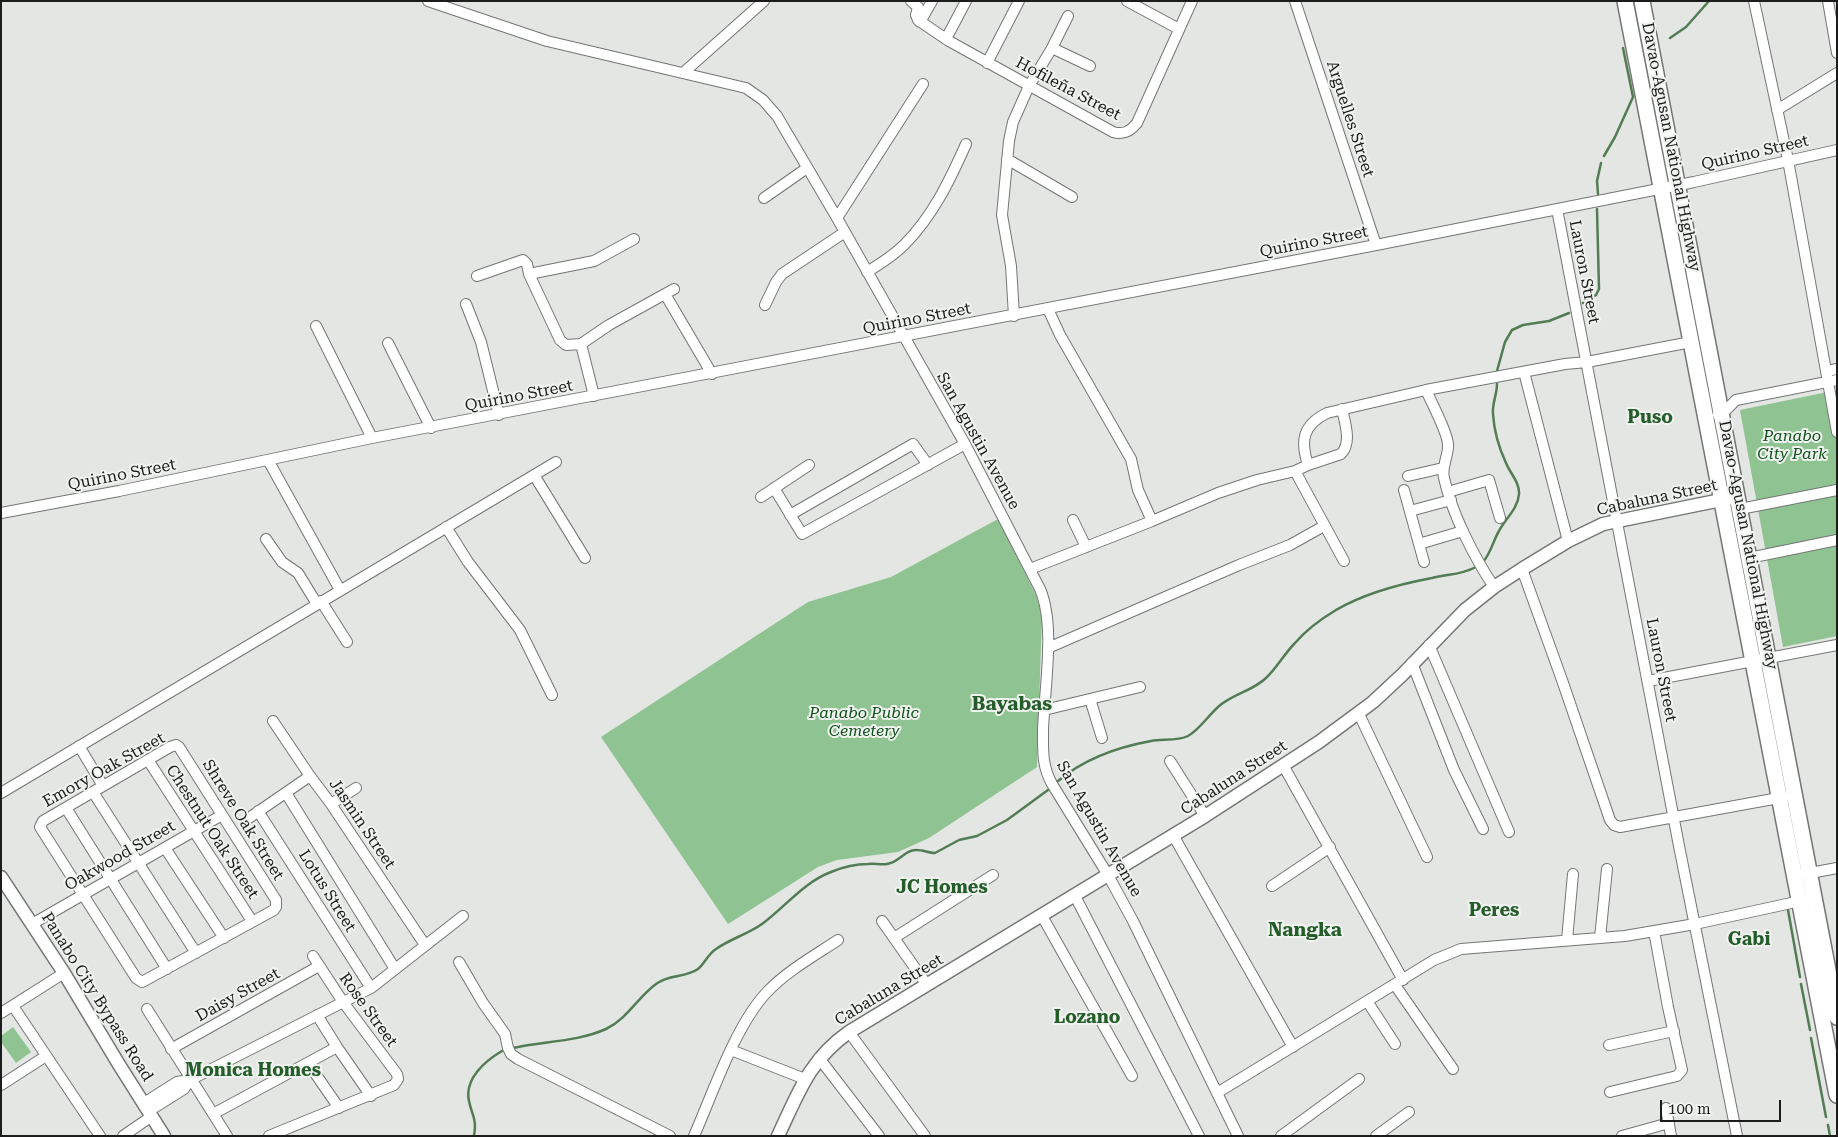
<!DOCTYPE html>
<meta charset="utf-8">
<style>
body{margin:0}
#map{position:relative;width:1838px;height:1137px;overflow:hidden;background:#e3e6e3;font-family:"Roboto Serif",serif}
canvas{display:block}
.frame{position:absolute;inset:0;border:2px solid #1b1c1b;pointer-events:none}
.scale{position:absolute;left:1660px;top:1100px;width:121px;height:22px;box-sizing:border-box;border:2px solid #1b1c1b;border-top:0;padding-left:6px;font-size:15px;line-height:18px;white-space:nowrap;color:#1b1c1b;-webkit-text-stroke:4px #f0f3f0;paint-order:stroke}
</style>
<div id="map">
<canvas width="1838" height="1137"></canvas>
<div class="frame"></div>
<div class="scale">100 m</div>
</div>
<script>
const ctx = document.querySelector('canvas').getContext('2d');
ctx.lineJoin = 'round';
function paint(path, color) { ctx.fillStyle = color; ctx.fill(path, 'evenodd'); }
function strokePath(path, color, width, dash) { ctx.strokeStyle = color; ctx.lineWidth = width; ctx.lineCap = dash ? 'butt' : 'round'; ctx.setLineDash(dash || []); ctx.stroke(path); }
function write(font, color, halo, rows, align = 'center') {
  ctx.font = font + ' "Roboto Serif",serif'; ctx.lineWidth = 4; ctx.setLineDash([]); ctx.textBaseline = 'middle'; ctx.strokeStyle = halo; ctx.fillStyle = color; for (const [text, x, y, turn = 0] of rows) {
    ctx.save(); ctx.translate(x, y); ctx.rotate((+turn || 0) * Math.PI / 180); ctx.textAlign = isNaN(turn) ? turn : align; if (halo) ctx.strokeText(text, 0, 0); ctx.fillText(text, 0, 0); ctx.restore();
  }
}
paint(new Path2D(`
 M 1837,390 L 1837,636 L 1783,647 L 1740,410 Z
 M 998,519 L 1036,595 L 1042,615 L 1037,767 L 929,838 L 898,852 L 837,860 L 818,867 L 728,924 L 601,737 L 808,602 L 891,577 Z
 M 13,1027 L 31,1052 L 16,1063 L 1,1042 L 1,1036 Z`), '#8fc391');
strokePath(new Path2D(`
 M 1670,38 L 1686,27 L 1709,1
 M 1604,156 L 1615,137 L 1633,97 L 1623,48
 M 1598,194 L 1597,181 L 1601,163
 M 1583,303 L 1596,295 L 1599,289 L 1597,209
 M 1497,371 L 1505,342 L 1512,330 L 1523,325 L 1549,321 L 1569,313
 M 1483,562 C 1491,553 1493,541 1499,531 C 1505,519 1518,509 1519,494 C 1520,483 1510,473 1506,463 C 1499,448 1494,430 1493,414 C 1492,403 1497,395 1497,384
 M 1058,781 C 1084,759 1118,747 1151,741 C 1162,739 1178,741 1188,736 C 1199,730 1208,716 1218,707 C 1232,694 1253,691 1266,678 C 1277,668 1284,654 1295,643 C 1306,630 1321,619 1336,610 C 1365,593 1400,584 1432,578 C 1448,574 1461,575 1476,567
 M 1788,910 L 1800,977
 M 1801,984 L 1810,1030
 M 1811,1038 L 1826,1117
 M 513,1048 C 544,1041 577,1042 606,1029 C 627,1019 638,997 656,984 C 669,974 685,978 698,969 C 705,963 708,954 716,949 C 730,939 748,934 762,924 C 785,907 804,882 831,872 C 843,867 856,864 868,864 C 874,863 881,865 887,864 C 899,863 905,849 917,850 C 923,850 929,853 935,853 L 959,840 L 977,836 L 1007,820 L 1048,790
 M 1828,1125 L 1830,1136
 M 474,1136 C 477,1118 472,1116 469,1101 C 464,1079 485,1061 502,1051`), '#527d54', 2.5);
const minor = new Path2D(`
 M 428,1 L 547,41 L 746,88 L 763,100 L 777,116 L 837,218 L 965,444 L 1040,589 C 1056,626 1044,690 1043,731 C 1043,751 1042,766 1052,784 L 1108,875 L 1133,921 L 1238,1136
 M 911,1 L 918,7 L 916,15 L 918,20 L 949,41 L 1113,132 C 1123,135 1130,132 1137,123 L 1192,1
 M 1127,1 L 1179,29
 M 1295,1 L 1376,245
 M 1754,1 L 1788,160 L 1837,432
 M 1828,1 L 1837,53
 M 920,22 L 932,1
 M 946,39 L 966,1
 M 1052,48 L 1090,66
 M 987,63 L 1019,1
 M 683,73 L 764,1
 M 1777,110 L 1837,73
 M 1007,159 L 1072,197
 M 764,198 L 807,168
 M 1557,209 L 1680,851 L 1737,1136
 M 837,218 L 923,84
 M 867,272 C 880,264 893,256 904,245 C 933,216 950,180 966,144
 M 529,274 L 594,261 L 634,239
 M 477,276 L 523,260 L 527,264 L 529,274 L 560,340 L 566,345 L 581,344 L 609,325 L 674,289
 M 665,294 L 712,374
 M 466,304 L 481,342 L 499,415
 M 765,305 L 776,282 L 782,274 L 845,232
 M 1048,309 L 1060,335 L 1131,459 L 1138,490 L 1152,521
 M 1014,316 L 1011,266 L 1002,215 L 1009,141 L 1013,122 L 1029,86 L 1052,48 L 1068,16
 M 316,326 L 372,438
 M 388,343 L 431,428
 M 581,344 L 594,396
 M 1826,371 L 1837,369
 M 1524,372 L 1568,541
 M 1426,390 C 1432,404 1447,431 1448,444 C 1449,456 1441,466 1444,478 C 1452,514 1474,557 1494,587
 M 1718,415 L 1722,414 L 1736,400 L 1837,380
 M 268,460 L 340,590
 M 1308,465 L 1341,454 C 1352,443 1345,423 1342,409
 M 1295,471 L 1344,561
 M 534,475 L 585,558
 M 1408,476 L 1443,468
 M 774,488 L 802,534 L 965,444
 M 1404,490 L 1424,562
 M 1448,492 L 1489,480 L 1500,518
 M 761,497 L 809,465
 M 1740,509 L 1837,490
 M 1410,511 L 1451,500
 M 1,513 L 119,491 L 372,438 L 1376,245 L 1694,182 L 1837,150
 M 790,515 L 913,444 L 928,465
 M 1073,520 L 1086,547
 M 446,527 L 468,562 L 520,630 L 552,695
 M 266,539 L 282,562 L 298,573 L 317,604
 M 1419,544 L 1463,531
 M 1749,558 L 1837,540
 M 1030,569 L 1152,521 L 1218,493 L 1257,480 L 1295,471 L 1308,465 C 1300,440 1303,425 1327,413 L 1426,390 L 1565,364 L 1587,362 L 1691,342
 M 1522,569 L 1562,680 L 1610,820 L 1614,825 L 1620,827 L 1784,797
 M 321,601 L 347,642
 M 1429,645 L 1509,832
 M 1048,648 L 1239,565 L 1290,545 L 1324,526
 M 1412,663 L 1454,770 L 1483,829
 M 1648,681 L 1837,645
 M 1090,699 L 1102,738
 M 1044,710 L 1140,687
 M 1359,714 L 1427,857
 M 273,721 L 310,776 L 331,804 L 425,945
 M 176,745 L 179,747 L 276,900 L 276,907 L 274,910 L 142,982 L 136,978 L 40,827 L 43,821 L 170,747 Z
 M 79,746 L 103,786
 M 148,760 L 252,921
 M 1170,761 L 1205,816
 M 1283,765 L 1403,980
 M 93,792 L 196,953
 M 1,793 L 556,462
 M 286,793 L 395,969
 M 331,804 L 356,788
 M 66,808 L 167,969
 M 258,811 L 371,988
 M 249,818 L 310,776
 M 1173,835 L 1293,1047
 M 165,848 L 224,938
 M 1805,874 L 1837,868
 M 1272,886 L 1330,847
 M 1075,896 L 1199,1136
 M 1042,916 L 1132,1076
 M 882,921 L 927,985
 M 32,924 L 222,815
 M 894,938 L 993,875
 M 1600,938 L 1607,869
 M 1567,940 L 1573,874
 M 459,962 L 483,1003 L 505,1034 L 508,1048 L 511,1054 L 518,1059 L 670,1136
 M 1395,985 L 1453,1069
 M 1367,1001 L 1395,1044
 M 13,1006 L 100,1136
 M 147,1009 L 227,1136
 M 1,1013 L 64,973
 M 317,1015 L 337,1047 L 371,1096
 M 849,1032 L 925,1136
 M 1609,1045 L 1674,1031
 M 171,1049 L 319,966
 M 731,1050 L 805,1079
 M 819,1058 L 879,1136
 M 308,1063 L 339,1108
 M 1,1085 L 46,1056
 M 1610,1092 L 1677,1076 L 1682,1070 L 1668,1007 L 1654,931
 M 1217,1093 L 1434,960 L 1461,949 L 1625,936 L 1695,924 L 1805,900
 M 144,1103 L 177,1082 L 190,1080 L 371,988 L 463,916
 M 1666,1108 L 1671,1136
 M 149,1111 L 184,1089 L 190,1080
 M 213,1114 L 337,1047
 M 123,1136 L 152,1116
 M 269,1136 L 394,1085 L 398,1079 L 397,1074 L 343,1002 L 313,956
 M 694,1136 C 713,1093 735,1026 767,992 C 787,971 814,956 838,940
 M 1281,1136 L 1359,1079
 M 1376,1136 L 1409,1112
 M 1622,1136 L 1669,1123`);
const major = new Path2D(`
 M 1,877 L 64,973 L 118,1063 L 164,1136
 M 778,1136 C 798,1094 809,1060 849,1032 L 1205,816 L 1319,742 L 1373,702 L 1402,675 L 1465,610 L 1494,587 L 1522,569 L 1568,541 L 1603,524 L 1731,498`);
const highway = new Path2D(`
 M 1625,1 L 1837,1095
 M 1642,1 L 1837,1017`);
strokePath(minor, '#737674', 12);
strokePath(major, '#737674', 15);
strokePath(highway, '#737674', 18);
strokePath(minor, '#fff', 10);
strokePath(major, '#fff', 12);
strokePath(highway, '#fff', 15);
write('16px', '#1b1c1b', '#f0f3f0', [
 ["Hofileña Street",1068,89,28],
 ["Arguelles Street",1350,119,72],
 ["Davao-Agusan National Highway",1671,147,79],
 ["Quirino Street",1755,153,-13],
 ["Quirino Street",1314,242,-11],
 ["Lauron Street",1584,272,79],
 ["Quirino Street",917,319,-11],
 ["Quirino Street",519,396,-11],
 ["San Agustin Avenue",978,441,61],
 ["Quirino Street",122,475,-11],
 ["Cabaluna Street",1657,498,-12],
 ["Davao-Agusan National Highway",1748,545,79],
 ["Lauron Street",1661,670,79],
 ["Emory Oak Street",104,770,-29],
 ["Cabaluna Street",1234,778,-33],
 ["Shreve Oak Street",243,820,58],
 ["Jasmin Street",362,824,56],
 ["San Agustin Avenue",1099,829,60],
 ["Chestnut Oak Street",212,832,57],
 ["Oakwood Street",120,856,-30],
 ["Lotus Street",327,891,58],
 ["Cabaluna Street",889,990,-31],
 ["Daisy Street",238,995,-29],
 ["Panabo City Bypass Road",97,997,58],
 ["Rose Street",368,1010,54]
]);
write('italic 16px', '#0f521b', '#f0f3f0', [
 ["Panabo",1792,436],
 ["City Park",1792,454],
 ["Panabo Public",864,713],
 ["Cemetery",864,731]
]);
write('bold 18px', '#245d2a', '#f0f3f0', [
 ["Puso",1650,418],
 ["JC Homes",942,888],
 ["Peres",1494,911],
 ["Gabi",1749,940],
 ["Lozano",1087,1018],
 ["Monica Homes",253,1071]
]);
write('bold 19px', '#245d2a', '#f0f3f0', [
 ["Bayabas",1012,704],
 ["Nangka",1305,930]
]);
</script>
